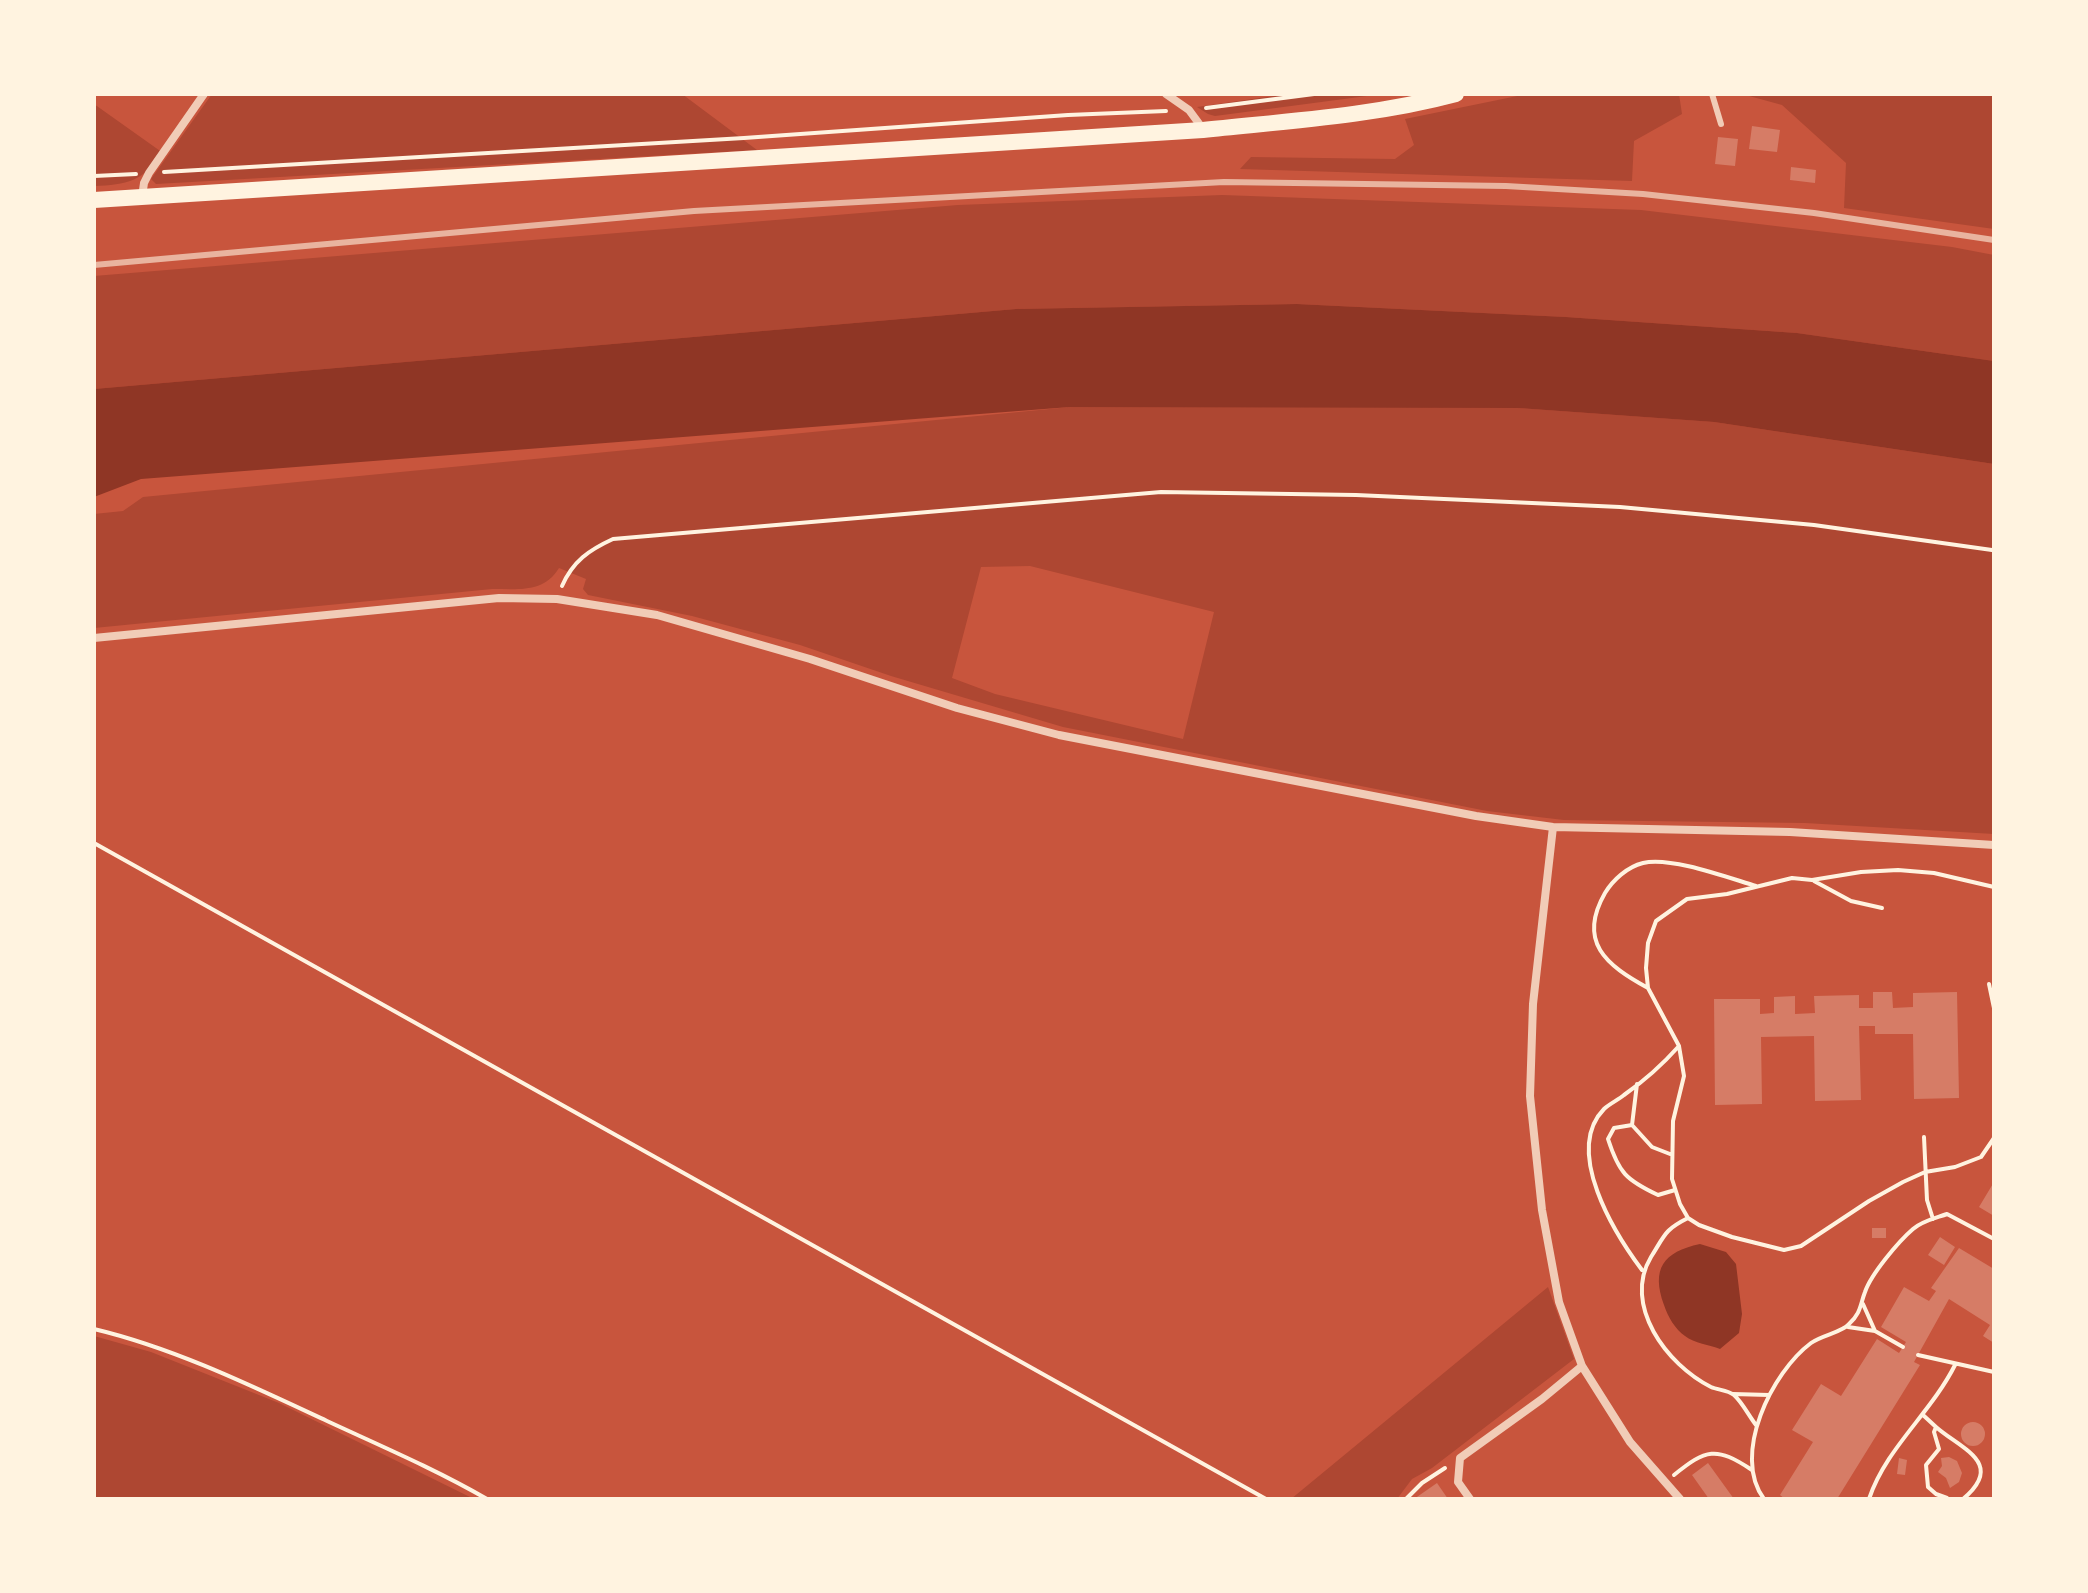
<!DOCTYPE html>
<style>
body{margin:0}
#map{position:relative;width:2088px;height:1593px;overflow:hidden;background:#c8553d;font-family:"IBM Plex Sans",sans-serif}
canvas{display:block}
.frame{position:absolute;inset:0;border:96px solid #fff3e0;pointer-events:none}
</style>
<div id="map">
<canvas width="2088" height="1593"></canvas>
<div class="frame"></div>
</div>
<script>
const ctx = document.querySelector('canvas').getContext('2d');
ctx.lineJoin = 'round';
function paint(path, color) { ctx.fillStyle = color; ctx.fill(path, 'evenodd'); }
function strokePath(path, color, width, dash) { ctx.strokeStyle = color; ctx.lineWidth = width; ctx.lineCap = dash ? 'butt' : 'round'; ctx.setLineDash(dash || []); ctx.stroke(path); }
paint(new Path2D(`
 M 212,94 L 682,94 L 757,150 L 156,184 L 151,179 Z
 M 1287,94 L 1382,94 L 1215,116 L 1208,114 L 1197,107 Z
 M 1527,94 L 1679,94 L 1682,114 L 1634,141 L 1632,181 L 1240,169 L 1251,157 L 1395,159 L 1414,145 L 1405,119 Z
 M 1742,94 L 1994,94 L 1994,229 L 1844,208 L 1846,163 L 1782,105 Z
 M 94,104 L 163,153 C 143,181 127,185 94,186 Z
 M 1222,195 L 1641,210 L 1952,247 L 1994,255 L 1994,361 L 1797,333 L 1566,317 L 1297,304 L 1016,309 L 94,389 L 94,276 L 958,205 Z
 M 1318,406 L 1518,408 L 1714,422 L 1994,464 L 1994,834 L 1805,823 L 1564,820 L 1487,811 L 1063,727 L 891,676 L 800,645 L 692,616 L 588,595 L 583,589 L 586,579 L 559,568 C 544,593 519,589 492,589 L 94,628 L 94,514 L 123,511 L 143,497 L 1070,407 ZM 1030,566 L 1214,612 L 1183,739 L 995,694 L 952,678 L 981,567 Z
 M 1548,1287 L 1574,1359 L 1432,1468 L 1412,1479 L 1397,1499 L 1291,1499 Z
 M 94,1336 L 151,1352 L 279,1403 L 474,1499 L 94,1499 Z`), '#ae4732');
paint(new Path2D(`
 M 1297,304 L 1566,317 L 1797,333 L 1994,361 L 1994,464 L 1714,422 L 1518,408 L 1070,407 L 141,479 L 94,497 L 94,389 L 1016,309 Z
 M 1700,1244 L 1726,1252 L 1736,1264 L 1742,1314 L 1739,1333 L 1720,1349 C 1710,1345 1694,1343 1685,1336 C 1675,1329 1668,1317 1664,1305 C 1651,1269 1663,1252 1700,1244 Z`), '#8f3625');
paint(new Path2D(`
 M 1752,126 L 1780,130 L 1777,152 L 1749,149 Z
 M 1718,137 L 1738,139 L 1735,166 L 1715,164 Z
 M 1791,167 L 1816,170 L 1815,183 L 1790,180 Z
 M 1873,992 L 1892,992 L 1893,1008 L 1913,1007 L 1913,993 L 1957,992 L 1959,1098 L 1914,1099 L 1913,1034 L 1875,1034 L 1875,1026 L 1859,1026 L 1861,1100 L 1815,1101 L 1814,1036 L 1761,1037 L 1762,1104 L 1715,1105 L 1714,999 L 1760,999 L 1760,1014 L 1774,1013 L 1774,997 L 1795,996 L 1795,1014 L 1815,1013 L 1814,996 L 1859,995 L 1859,1008 L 1873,1008 Z
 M 1994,1182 L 1994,1216 L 1979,1207 Z
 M 1872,1228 L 1886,1228 L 1886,1238 L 1872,1238 Z
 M 1940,1237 L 1955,1247 L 1944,1265 L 1928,1255 Z
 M 1959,1248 L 1994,1269 L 1994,1343 L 1983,1336 L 1990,1325 L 1949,1299 L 1914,1362 L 1920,1365 L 1837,1499 L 1785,1499 L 1780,1495 L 1813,1442 L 1792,1430 L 1821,1384 L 1841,1396 L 1877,1339 L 1899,1353 L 1906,1342 L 1881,1327 L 1904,1287 L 1929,1301 L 1936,1291 L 1931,1288 Z
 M1961 1434a12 12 0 1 1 24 0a12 12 0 1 1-24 0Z
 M 1949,1457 L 1957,1461 L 1962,1473 L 1959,1482 L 1950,1488 L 1946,1478 L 1938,1472 L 1942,1466 L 1941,1458 Z
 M 1899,1458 L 1907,1460 L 1905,1475 L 1897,1474 Z
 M 1708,1463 L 1734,1499 L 1709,1499 L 1692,1475 Z
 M 1437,1483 L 1448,1499 L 1414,1499 Z`), '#d67c66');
strokePath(new Path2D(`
 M 1206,108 L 1314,94
 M 164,172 L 744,138 L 1068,115 L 1166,111
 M 94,176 L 136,174
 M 562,586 C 573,561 589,550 613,539 L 1161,492 L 1356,495 L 1620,507 L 1814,525 L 1992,550
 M 94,843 L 1266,1499
 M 1814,881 L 1851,901 L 1882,908
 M 1994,887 L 1934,873 L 1898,870 L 1861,872 L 1812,880 L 1792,878 L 1727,894 L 1687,899 L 1656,921 L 1648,943 L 1646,968 L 1648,988 L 1679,1046 L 1684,1076 L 1673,1121 L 1672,1179 L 1680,1204 L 1688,1218 L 1699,1225 L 1732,1237 L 1784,1250 L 1801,1246 L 1869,1201 L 1903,1182 L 1925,1172 L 1955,1167 L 1981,1157 L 1994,1138
 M 1989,984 L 1994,1008
 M 1648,988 C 1606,965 1577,942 1605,893 C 1613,880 1627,867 1643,863 C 1670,856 1729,878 1756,886
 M 1632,1125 L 1637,1084
 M 1924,1137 L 1927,1200 L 1933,1219
 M 1670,1154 L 1652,1147 L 1632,1125 L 1614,1128 L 1608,1139 C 1619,1173 1626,1180 1658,1195 L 1675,1190
 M 1688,1218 C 1664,1230 1665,1235 1651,1257 C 1622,1305 1667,1365 1711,1387 C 1718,1390 1728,1390 1734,1395 C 1742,1402 1749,1416 1756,1425
 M 1642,1270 C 1615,1234 1563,1151 1604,1109 C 1609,1104 1618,1100 1624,1095 C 1644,1081 1663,1064 1679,1046
 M 1863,1304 L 1875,1331
 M 1848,1327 L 1875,1331 L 1903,1347
 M 94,1329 C 174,1348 252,1386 327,1421 C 381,1446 435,1469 487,1499
 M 1918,1355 L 1994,1372
 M 1733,1394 L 1769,1395
 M 1923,1415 L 1936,1427 L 1934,1432 L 1939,1449 L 1926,1465 L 1928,1487 L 1936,1494 L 1947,1498
 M 1936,1427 C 1961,1449 2006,1463 1963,1499
 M 1674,1475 C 1706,1449 1716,1446 1752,1470
 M 1406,1499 L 1422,1483 L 1445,1468
 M 1764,1499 C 1731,1455 1772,1372 1811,1343 C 1822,1335 1843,1332 1849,1324 C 1861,1313 1860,1305 1865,1292 C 1871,1274 1899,1241 1913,1229 C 1922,1221 1936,1218 1947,1214 L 1994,1239
 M 1869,1499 C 1886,1448 1931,1413 1955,1365`), '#fff3e0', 4);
strokePath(new Path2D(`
 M 1712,94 L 1721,124`), '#f1ccb7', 6);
strokePath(new Path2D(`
 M 1166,94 L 1189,110 L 1203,129
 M 142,197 L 144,183 L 149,173 L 204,94
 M 94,638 L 499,598 L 557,599 L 657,615 L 810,659 L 957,708 L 1059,735 L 1476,816 L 1553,827 L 1790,832 L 1994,845
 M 1553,827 L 1533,1004 L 1530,1096 L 1542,1210 L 1559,1302 L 1582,1366 L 1630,1442 L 1680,1499
 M 1470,1499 L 1458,1482 L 1460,1458 L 1542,1399 L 1582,1366`), '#f1ccb7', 8);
strokePath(new Path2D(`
 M 94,200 L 1203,130 C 1287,121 1374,116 1456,94`), '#fff3e0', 16);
strokePath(new Path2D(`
 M 94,265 L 694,211 L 1224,182 L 1506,186 L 1643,194 L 1814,213 L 1994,240`), '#e9b49f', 6);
</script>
